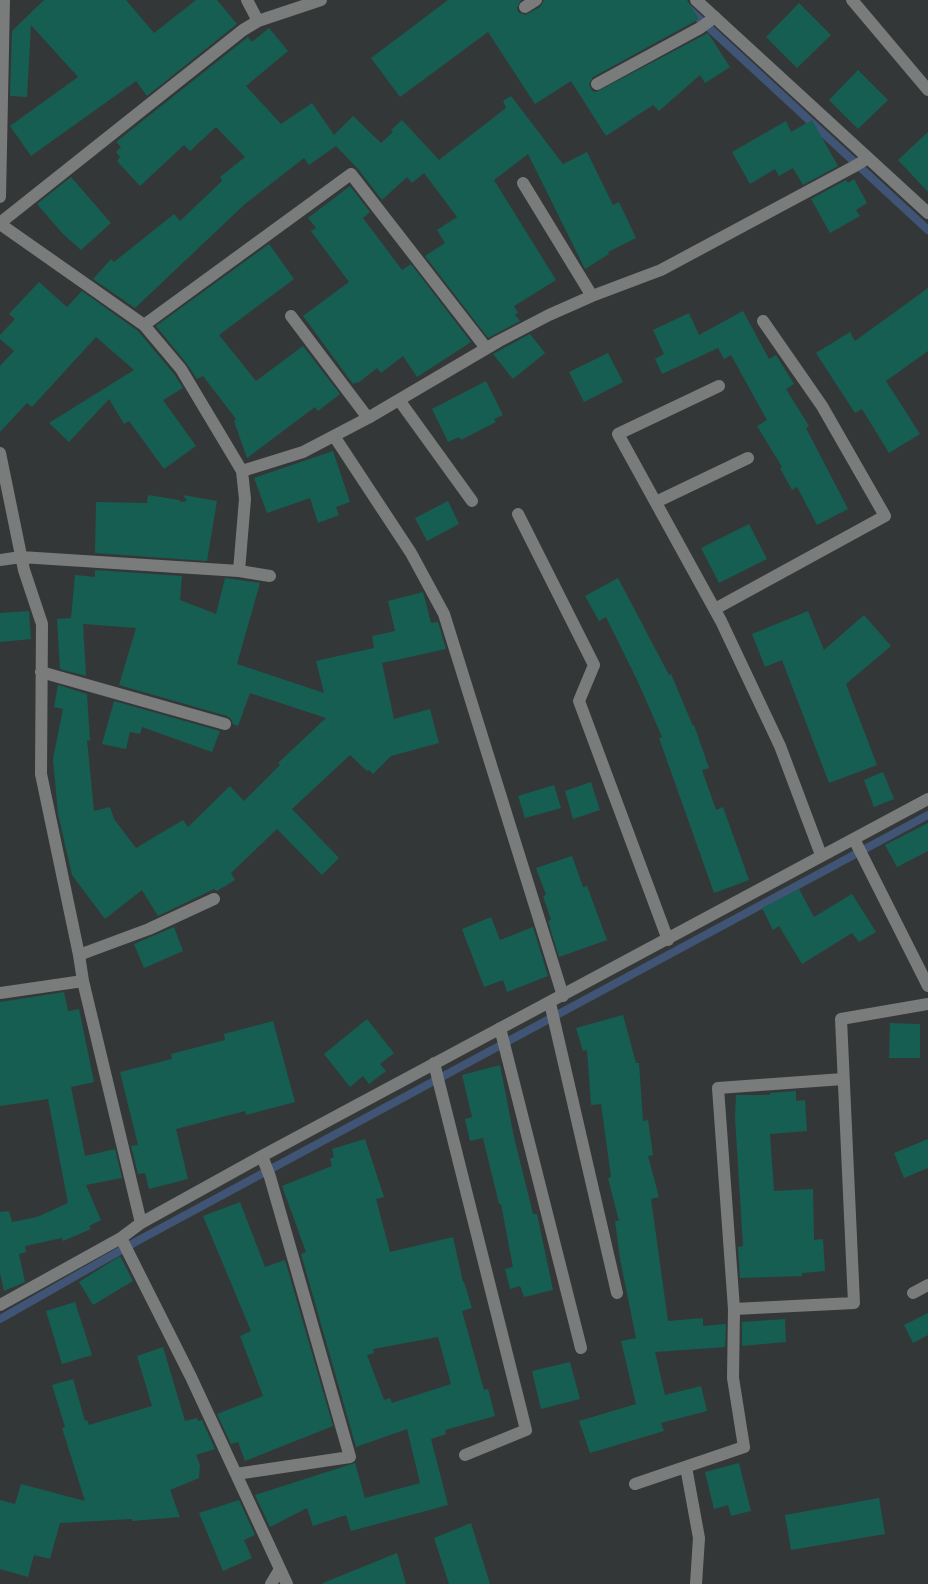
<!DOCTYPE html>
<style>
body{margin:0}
canvas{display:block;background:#343737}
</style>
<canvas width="928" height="1584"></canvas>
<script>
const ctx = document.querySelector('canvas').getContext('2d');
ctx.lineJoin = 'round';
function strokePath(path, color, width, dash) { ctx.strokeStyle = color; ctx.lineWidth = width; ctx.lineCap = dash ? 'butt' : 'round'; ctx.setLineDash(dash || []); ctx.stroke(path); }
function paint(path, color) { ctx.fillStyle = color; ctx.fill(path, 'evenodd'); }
strokePath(new Path2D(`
 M 679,0 L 928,230
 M 0,1319 L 139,1240 L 928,815`), '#405476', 8);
paint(new Path2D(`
 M 44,0 L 126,0 L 154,33 L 196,0 L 217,0 L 237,24 L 147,96 L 136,81 L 31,156 L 10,126 L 78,77 L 31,25 L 27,97 L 10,96 L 12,31 Z
 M 448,0 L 521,0 L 517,8 L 518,12 L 525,15 L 540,7 L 544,0 L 687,0 L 699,19 L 593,77 L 589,84 L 592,91 L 596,92 L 708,33 L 730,67 L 705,83 L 700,75 L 659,111 L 653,105 L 606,136 L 571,81 L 535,104 L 488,32 L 400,97 L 371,58 Z
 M 799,3 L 831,35 L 797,68 L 766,37 Z
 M 269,28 L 288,51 L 246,86 L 281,124 L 312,103 L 334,135 L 353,116 L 381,143 L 393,132 L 391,130 L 402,120 L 439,160 L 506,108 L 503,101 L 511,96 L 563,164 L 587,152 L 613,205 L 619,202 L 636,238 L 608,252 L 609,254 L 585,269 L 528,154 L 494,180 L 556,280 L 514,306 L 518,313 L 515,315 L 520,321 L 488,338 L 425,256 L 445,243 L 437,230 L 457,217 L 424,173 L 412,183 L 407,177 L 382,200 L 358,169 L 336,146 L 309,165 L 304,158 L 245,204 L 135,308 L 93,279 L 111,259 L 114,262 L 174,214 L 180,221 L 222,181 L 220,177 L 245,157 L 216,127 L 190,151 L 184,145 L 140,186 L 117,161 L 120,157 L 116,152 L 121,147 L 116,142 L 248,37 L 252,42 Z
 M 858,70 L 888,100 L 858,129 L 829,100 Z
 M 812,120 L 838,166 L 803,185 L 793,168 L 779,176 L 775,169 L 750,184 L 732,152 L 786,121 L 791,132 Z
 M 928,132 L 928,192 L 898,160 Z
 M 71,177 L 111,223 L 81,250 L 63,234 L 37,204 Z
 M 854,179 L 867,203 L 856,210 L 860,216 L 830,233 L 811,199 L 846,180 L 848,183 Z
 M 350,186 L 370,212 L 363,218 L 402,270 L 411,264 L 471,342 L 417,377 L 403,356 L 381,373 L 377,368 L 358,383 L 357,382 L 353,384 L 303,316 L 349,282 L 311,231 L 316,228 L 308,218 Z
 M 269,244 L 294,279 L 219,335 L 256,381 L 303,346 L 340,394 L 318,411 L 315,407 L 247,458 L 234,421 L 236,419 L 203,376 L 197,379 L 187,364 L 156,326 Z
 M 39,282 L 67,307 L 82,291 L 138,331 L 174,374 L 183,388 L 163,400 L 196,446 L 164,469 L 129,421 L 124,424 L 109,399 L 69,442 L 49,423 L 134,370 L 96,337 L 32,407 L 27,403 L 0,432 L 0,366 L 14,351 L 0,339 L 0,335 L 15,319 L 9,314 Z
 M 928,288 L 928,351 L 886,381 L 920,434 L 889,453 L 862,409 L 855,413 L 816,353 L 850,332 L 855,341 Z
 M 743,311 L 769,359 L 776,355 L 794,384 L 786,389 L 809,426 L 806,428 L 848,509 L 817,525 L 797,487 L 792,490 L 780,468 L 782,467 L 757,426 L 767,420 L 731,355 L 724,359 L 718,348 L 662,374 L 655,359 L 664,354 L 653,330 L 689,313 L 699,335 Z
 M 530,334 L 545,353 L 513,379 L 493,354 Z
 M 608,353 L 623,382 L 584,402 L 569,372 Z
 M 486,381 L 503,415 L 494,419 L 496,422 L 461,440 L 459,437 L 448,442 L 432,409 Z
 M 333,451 L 350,502 L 336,507 L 339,515 L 318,523 L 310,498 L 267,513 L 254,478 Z
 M 148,495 L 179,500 L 181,502 L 187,501 L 183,495 L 217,501 L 207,561 L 95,553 L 96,502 L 147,503 Z
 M 448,501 L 459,524 L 427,541 L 415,518 Z
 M 749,524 L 767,559 L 719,583 L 701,548 Z
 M 95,570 L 182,576 L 180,600 L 216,614 L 225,578 L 260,583 L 237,664 L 324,693 L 316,661 L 374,648 L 372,636 L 395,631 L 388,601 L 423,592 L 431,623 L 438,622 L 446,649 L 382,663 L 394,719 L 430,709 L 439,743 L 391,756 L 373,774 L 369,770 L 367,771 L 350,755 L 292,809 L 339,858 L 322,875 L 277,829 L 231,873 L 235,880 L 217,891 L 214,889 L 158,916 L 142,890 L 105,919 L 72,875 L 58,814 L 53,759 L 63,709 L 54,707 L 58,685 L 87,694 L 90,741 L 87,740 L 94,811 L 110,807 L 114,819 L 136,848 L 183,820 L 188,827 L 230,786 L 244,801 L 280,765 L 278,763 L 326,718 L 250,693 L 238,726 L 233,724 L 231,719 L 227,716 L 119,685 L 136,628 L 83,624 L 86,676 L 60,669 L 57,619 L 71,618 L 75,575 L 95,577 Z
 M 618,578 L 669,675 L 671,674 L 693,726 L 694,725 L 709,768 L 702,770 L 716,810 L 723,807 L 749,880 L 714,893 L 659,738 L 662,737 L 638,682 L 606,617 L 599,621 L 585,596 Z
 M 29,611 L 31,639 L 0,642 L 0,613 Z
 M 808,611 L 824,650 L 864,615 L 891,646 L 846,684 L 877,765 L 829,783 L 782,660 L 765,667 L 752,634 Z
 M 114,701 L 220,731 L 212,752 L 142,727 L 140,734 L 130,732 L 126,749 L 102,744 Z
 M 883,772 L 894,799 L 874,807 L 864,780 Z
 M 591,782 L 600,810 L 573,819 L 565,791 Z
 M 554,785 L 561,808 L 525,818 L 518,796 Z
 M 928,823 L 928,851 L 897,867 L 885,845 Z
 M 572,856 L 583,887 L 587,886 L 607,940 L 559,957 L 548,921 L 551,920 L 543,896 L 546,895 L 536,868 Z
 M 799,889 L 814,917 L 852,894 L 876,932 L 859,942 L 852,933 L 802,964 L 779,926 L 773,930 L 762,908 Z
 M 491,917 L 500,940 L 533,927 L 548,976 L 507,992 L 503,980 L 484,987 L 462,929 Z
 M 174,927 L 183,951 L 144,968 L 134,944 Z
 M 64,992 L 68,1011 L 79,1009 L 94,1082 L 71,1087 L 85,1156 L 115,1149 L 122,1178 L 86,1185 L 101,1220 L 89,1226 L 91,1229 L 63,1241 L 62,1238 L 25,1246 L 26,1252 L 19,1254 L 25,1282 L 4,1291 L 0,1273 L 0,1212 L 9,1211 L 12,1222 L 37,1217 L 68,1203 L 48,1099 L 0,1106 L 0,1002 Z
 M 623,1015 L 636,1063 L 639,1063 L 643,1121 L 648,1120 L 653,1155 L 648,1156 L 659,1197 L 651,1199 L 668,1321 L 703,1318 L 703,1326 L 726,1324 L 725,1347 L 655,1352 L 665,1395 L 701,1386 L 707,1411 L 661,1423 L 664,1431 L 590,1453 L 579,1421 L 636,1404 L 621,1341 L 636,1338 L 620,1259 L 615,1221 L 619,1221 L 608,1178 L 611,1177 L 601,1104 L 591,1105 L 587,1050 L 583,1051 L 576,1028 Z
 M 367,1019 L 394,1053 L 380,1064 L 386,1071 L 369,1084 L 363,1076 L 350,1087 L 324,1054 Z
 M 273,1021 L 295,1102 L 246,1115 L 245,1111 L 176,1129 L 188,1179 L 149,1189 L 145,1173 L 138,1174 L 131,1146 L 138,1145 L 120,1072 L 172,1059 L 171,1054 L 225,1040 L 224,1034 Z
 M 890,1023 L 920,1024 L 920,1058 L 889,1058 Z
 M 500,1065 L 514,1137 L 533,1214 L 537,1214 L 553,1290 L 524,1297 L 520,1286 L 510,1289 L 505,1269 L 513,1267 L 501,1204 L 499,1204 L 483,1138 L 470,1141 L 465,1119 L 472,1117 L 462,1075 Z
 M 796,1091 L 796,1101 L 805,1100 L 807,1131 L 770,1134 L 774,1191 L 813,1189 L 814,1240 L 823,1239 L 825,1271 L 802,1273 L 802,1276 L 740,1278 L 738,1247 L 743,1246 L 735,1117 L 736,1095 L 770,1095 L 770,1093 Z
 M 365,1139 L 384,1197 L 376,1199 L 390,1252 L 453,1237 L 463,1282 L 464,1282 L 472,1308 L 462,1311 L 484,1390 L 488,1389 L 495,1416 L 445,1430 L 446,1434 L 431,1439 L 448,1505 L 351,1531 L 346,1515 L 313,1526 L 307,1508 L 270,1527 L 255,1495 L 355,1463 L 365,1498 L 420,1483 L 407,1429 L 356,1447 L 301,1254 L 306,1252 L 282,1186 L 332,1166 L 330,1159 L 334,1157 L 332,1149 ZM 438,1337 L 451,1384 L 392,1403 L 390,1398 L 384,1400 L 367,1355 L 374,1353 L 373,1349 Z
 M 928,1139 L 928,1168 L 904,1178 L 894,1153 Z
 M 240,1202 L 265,1267 L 285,1260 L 333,1426 L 245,1461 L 238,1442 L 231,1444 L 217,1414 L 263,1396 L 240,1336 L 251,1331 L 203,1216 Z
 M 120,1256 L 133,1281 L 93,1305 L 79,1282 Z
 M 75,1302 L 92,1355 L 62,1364 L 46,1311 Z
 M 928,1313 L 928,1335 L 913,1343 L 904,1325 Z
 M 785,1319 L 786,1342 L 742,1346 L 742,1322 Z
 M 163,1347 L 185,1421 L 197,1418 L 198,1421 L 202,1420 L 215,1449 L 196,1455 L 200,1465 L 199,1478 L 170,1490 L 180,1517 L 132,1521 L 132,1519 L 60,1523 L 50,1559 L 34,1555 L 28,1577 L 0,1569 L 0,1500 L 15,1504 L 21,1484 L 85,1501 L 62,1428 L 65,1427 L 52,1385 L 73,1379 L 85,1421 L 87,1420 L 89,1425 L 152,1406 L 137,1356 Z
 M 570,1362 L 580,1399 L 541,1409 L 532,1371 Z
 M 739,1463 L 751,1511 L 731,1516 L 728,1505 L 714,1509 L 705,1472 Z
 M 879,1498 L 885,1534 L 791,1550 L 785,1515 Z
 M 239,1500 L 255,1535 L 244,1540 L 252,1558 L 223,1571 L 199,1513 Z
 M 471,1523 L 490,1584 L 449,1584 L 434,1538 Z
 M 397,1553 L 406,1584 L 323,1584 L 323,1583 Z`), '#155e51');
strokePath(new Path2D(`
 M 247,0 L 258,21
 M 696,0 L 928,213
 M 525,7 L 536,0
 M 597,84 L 700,28 L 715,17
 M 523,183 L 592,296
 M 0,197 L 4,0
 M 0,223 L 243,30 L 258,21 L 321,0
 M 0,224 L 144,325 L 181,369 L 242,471 L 303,452 L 368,418 L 499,341 L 549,315 L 592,296 L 661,270 L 855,166 L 868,158
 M 291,316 L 368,418
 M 144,325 L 351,174 L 486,348
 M 719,386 L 618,434 L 721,621 L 780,746 L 821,855
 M 399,400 L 472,501
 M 334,436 L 411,553 L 444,614 L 563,996
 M 0,453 L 24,570 L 42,624 L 41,774 L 79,955 L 83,981 L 141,1223
 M 656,502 L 748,458
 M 518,514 L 594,665 L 579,701 L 668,940
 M 0,560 L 21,557 L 239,571 L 270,576
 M 239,571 L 245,499 L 242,471
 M 715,609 L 885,516 L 822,406 L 763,321
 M 41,672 L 225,724
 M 854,839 L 928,986
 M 79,955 L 149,929 L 214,899
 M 0,993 L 83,981
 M 550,1003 L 617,1293
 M 500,1028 L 581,1348
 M 434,1063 L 526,1430 L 465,1455
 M 843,1079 L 718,1088 L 734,1309 L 854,1303 L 841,1019 L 928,1004
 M 121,1238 L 191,1377 L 287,1584
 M 913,1293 L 928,1285
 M 0,1305 L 121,1238 L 141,1223 L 262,1156 L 928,799
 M 686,1467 L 699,1538 L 696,1584
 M 236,1474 L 350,1457 L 270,1177 L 262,1156
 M 635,1484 L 744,1447 L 733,1378 L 734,1309
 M 271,1584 L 280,1569`), '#7a7c7c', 12);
strokePath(new Path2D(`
 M 852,0 L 928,90`), '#7a7c7c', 12);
</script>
